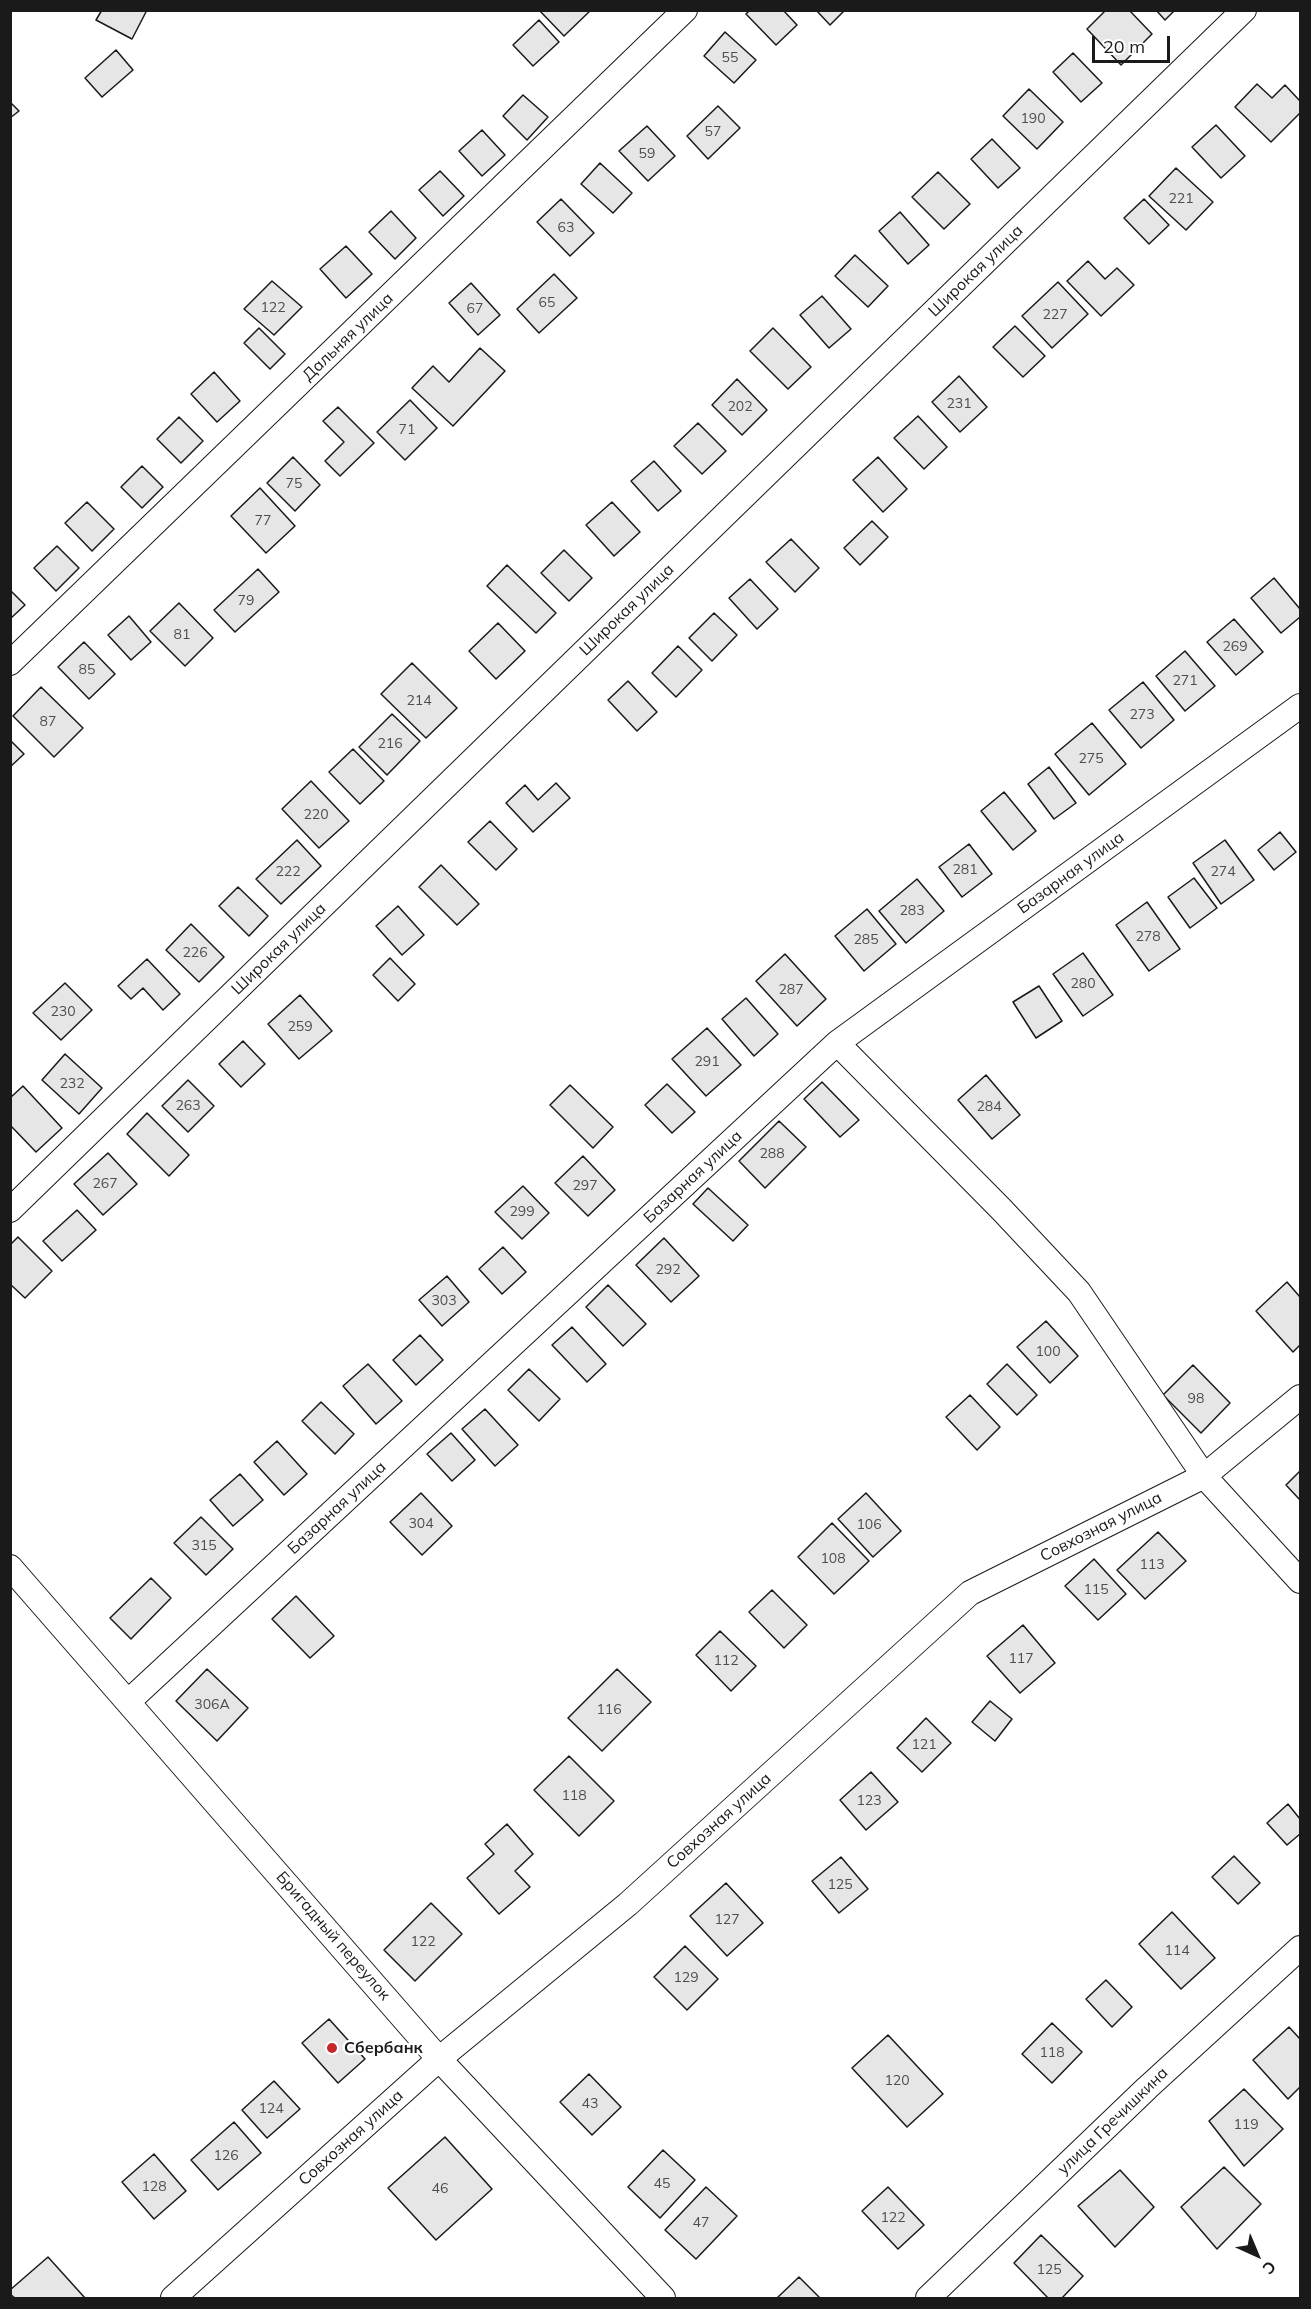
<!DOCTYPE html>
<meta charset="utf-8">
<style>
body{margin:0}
#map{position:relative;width:1311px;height:2309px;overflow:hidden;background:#fff;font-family:Mulish,sans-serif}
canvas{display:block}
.frame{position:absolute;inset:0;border:12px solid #1a1a1a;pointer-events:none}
.north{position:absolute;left:1227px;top:2225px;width:60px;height:60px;-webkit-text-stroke:4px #fff;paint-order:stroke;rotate:136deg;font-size:16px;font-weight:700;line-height:24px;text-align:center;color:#1a1a1a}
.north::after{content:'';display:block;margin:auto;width:21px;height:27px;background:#1a1a1a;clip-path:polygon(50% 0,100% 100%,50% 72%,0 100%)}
.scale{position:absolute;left:1092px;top:36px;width:78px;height:27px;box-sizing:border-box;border:3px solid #1a1a1a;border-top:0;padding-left:8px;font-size:18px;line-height:21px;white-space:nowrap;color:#1a1a1a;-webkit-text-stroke:4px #fff;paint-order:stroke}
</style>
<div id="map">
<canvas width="1311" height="2309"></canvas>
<div class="frame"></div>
<div class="north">С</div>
<div class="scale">20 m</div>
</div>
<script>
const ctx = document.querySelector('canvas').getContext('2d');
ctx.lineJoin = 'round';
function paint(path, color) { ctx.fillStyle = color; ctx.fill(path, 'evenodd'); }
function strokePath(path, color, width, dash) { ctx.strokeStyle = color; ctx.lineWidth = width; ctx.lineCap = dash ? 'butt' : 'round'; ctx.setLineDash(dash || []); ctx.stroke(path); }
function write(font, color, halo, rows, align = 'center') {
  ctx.font = font + ' Mulish,sans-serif'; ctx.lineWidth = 4.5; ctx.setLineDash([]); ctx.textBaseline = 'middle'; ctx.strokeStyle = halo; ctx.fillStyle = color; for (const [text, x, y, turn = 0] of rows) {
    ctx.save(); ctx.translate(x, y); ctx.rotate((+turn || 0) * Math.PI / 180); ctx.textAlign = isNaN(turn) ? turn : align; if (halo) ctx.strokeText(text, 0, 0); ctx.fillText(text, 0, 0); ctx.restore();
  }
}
const building = new Path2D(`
 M 102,10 L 147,10 L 132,39 L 96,20 Z
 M 539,10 L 591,10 L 564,36 Z
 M 750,10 L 783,10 L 797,25 L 776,45 L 746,14 Z
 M 816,10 L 845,10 L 830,25 Z
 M 1106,10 L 1129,10 L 1152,34 L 1121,65 L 1087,29 Z
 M 1156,10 L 1175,10 L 1165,20 Z
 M 539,20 L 559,42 L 533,66 L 513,45 Z
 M 725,32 L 756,60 L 734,83 L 704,56 Z
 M 116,50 L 133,70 L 102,97 L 85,78 Z
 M 1073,53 L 1102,83 L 1081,102 L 1053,72 Z
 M 1257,84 L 1272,98 L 1285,85 L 1300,101 L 1300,113 L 1271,142 L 1235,107 Z
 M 1029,89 L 1063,122 L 1037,149 L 1003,116 Z
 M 523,95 L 548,117 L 527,140 L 503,116 Z
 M 10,102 L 19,111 L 10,118 Z
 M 718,106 L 740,128 L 708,159 L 687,136 Z
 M 1216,125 L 1245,156 L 1221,178 L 1192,147 Z
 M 647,126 L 675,156 L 648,181 L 619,151 Z
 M 482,130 L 505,155 L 482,176 L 459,151 Z
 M 992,139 L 1020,168 L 998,188 L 971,159 Z
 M 600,163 L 632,193 L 613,213 L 581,184 Z
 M 1176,168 L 1213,202 L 1186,230 L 1149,196 Z
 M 440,171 L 464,196 L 443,216 L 419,190 Z
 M 938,172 L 970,204 L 944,229 L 912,197 Z
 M 561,199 L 594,233 L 570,256 L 537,222 Z
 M 1144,199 L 1169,225 L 1149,244 L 1124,218 Z
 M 391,211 L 416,238 L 395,259 L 369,232 Z
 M 900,212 L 929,245 L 908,264 L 879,231 Z
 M 346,246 L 372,274 L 346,298 L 320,269 Z
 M 855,255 L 888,286 L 868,307 L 835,276 Z
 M 1088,261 L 1105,279 L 1117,268 L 1134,285 L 1101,316 L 1067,281 Z
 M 554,274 L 577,298 L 539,333 L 517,309 Z
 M 272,281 L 302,307 L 274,335 L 244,309 Z
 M 1058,282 L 1088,314 L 1052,348 L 1022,316 Z
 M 471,283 L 500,315 L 478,335 L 449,303 Z
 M 822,296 L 851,329 L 829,348 L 800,315 Z
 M 1015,326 L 1045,356 L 1023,377 L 993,347 Z
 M 259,328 L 285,354 L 270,369 L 244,343 Z
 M 773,328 L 811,367 L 788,389 L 750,351 Z
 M 480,348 L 505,371 L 453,426 L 412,388 L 433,366 L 449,382 Z
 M 214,372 L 240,401 L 217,422 L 191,394 Z
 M 959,376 L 987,407 L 960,432 L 932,402 Z
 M 737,379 L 767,410 L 742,435 L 712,405 Z
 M 410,400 L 437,428 L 405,460 L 377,432 Z
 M 338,407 L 374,443 L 340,476 L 325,461 L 344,442 L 323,421 Z
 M 918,416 L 947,447 L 924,469 L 894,438 Z
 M 179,417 L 203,441 L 181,463 L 157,439 Z
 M 698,423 L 726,451 L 702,474 L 674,446 Z
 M 293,457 L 320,485 L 295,511 L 267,483 Z
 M 878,457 L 907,489 L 883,512 L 853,480 Z
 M 654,461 L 681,491 L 658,511 L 631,481 Z
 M 142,466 L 163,487 L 142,508 L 121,487 Z
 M 260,488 L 295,526 L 266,553 L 231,516 Z
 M 87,502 L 114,529 L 92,551 L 65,523 Z
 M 612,502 L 640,532 L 614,556 L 586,525 Z
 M 872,521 L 888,537 L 860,565 L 844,548 Z
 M 791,539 L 819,568 L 795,592 L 766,562 Z
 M 57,546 L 79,568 L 56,591 L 34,568 Z
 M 564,550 L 592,578 L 569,601 L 541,573 Z
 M 507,565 L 556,613 L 536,633 L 487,586 Z
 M 258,569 L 279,592 L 235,632 L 214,610 Z
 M 1274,578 L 1300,609 L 1300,617 L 1281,633 L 1251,598 Z
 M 750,579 L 778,609 L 757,629 L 729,598 Z
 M 10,590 L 25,605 L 10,619 Z
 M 179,603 L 213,638 L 185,666 L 150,631 Z
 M 714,613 L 737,635 L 712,661 L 689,638 Z
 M 129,616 L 151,642 L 131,660 L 108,635 Z
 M 1234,619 L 1263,652 L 1236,675 L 1207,642 Z
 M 498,623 L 525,651 L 496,679 L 469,651 Z
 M 84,642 L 115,674 L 89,699 L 58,667 Z
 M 678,646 L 702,670 L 676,697 L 652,673 Z
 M 1185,651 L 1215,686 L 1185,711 L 1156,676 Z
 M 412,663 L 457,708 L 426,738 L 381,694 Z
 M 628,681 L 657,712 L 637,731 L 608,700 Z
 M 1143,682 L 1174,720 L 1141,748 L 1109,710 Z
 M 41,687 L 83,728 L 54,757 L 13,716 Z
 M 392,714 L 420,741 L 387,775 L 359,747 Z
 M 1092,723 L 1126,764 L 1089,795 L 1055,754 Z
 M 10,740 L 24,754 L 10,767 Z
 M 353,749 L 384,781 L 360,804 L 329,772 Z
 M 1049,767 L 1076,803 L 1054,819 L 1028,784 Z
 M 311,781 L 349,821 L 319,848 L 282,809 Z
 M 556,783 L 570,798 L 533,832 L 506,803 L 525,785 L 538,800 Z
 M 1004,792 L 1036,831 L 1013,850 L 981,811 Z
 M 490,821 L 517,849 L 496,870 L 468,842 Z
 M 1280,832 L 1296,852 L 1274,870 L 1258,850 Z
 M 297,840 L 321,866 L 281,904 L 256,879 Z
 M 1225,840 L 1254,880 L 1221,904 L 1193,863 Z
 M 969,844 L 992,874 L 962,897 L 939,867 Z
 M 441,865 L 479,904 L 457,925 L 419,887 Z
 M 1194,878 L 1217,908 L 1190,928 L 1168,897 Z
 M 917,879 L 944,911 L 906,943 L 879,911 Z
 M 238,887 L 268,916 L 249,936 L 219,906 Z
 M 1147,902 L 1180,949 L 1149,971 L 1116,925 Z
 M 398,906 L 424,935 L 402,955 L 376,926 Z
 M 867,909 L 896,944 L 864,971 L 835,936 Z
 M 191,924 L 224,957 L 199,982 L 166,950 Z
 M 1083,953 L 1113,995 L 1083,1016 L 1053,974 Z
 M 785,954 L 826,999 L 797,1026 L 756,981 Z
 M 390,958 L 415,984 L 398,1001 L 373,975 Z
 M 147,959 L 180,994 L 163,1010 L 143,988 L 131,999 L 118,986 Z
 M 65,983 L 92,1010 L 61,1040 L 33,1013 Z
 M 1039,986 L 1062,1021 L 1036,1038 L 1013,1002 Z
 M 300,995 L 332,1031 L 299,1059 L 268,1024 Z
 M 746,998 L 778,1034 L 754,1056 L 722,1019 Z
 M 707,1028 L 741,1065 L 706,1096 L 672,1059 Z
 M 243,1041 L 265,1064 L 241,1087 L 219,1064 Z
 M 65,1054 L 102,1088 L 79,1114 L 42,1080 Z
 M 986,1075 L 1020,1115 L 992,1139 L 958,1100 Z
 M 188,1080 L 214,1106 L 188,1132 L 162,1106 Z
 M 822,1082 L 859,1120 L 840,1137 L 804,1099 Z
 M 667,1084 L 695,1112 L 672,1133 L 645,1105 Z
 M 570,1085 L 613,1127 L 593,1148 L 550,1105 Z
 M 23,1086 L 62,1128 L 36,1152 L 10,1125 L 10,1098 Z
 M 147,1113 L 189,1155 L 169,1176 L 127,1134 Z
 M 779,1121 L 806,1147 L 765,1188 L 739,1161 Z
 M 108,1153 L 137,1184 L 103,1215 L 74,1184 Z
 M 583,1156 L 615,1190 L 588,1216 L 555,1183 Z
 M 523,1186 L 549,1213 L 522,1239 L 495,1212 Z
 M 708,1188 L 748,1225 L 733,1241 L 693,1204 Z
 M 77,1210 L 96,1230 L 62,1261 L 43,1241 Z
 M 18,1237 L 52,1271 L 25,1298 L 10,1284 L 10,1245 Z
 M 664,1238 L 699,1276 L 671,1302 L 636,1265 Z
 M 503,1247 L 526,1272 L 502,1294 L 479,1269 Z
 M 447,1276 L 469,1302 L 442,1326 L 419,1300 Z
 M 1287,1282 L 1300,1297 L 1300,1345 L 1293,1352 L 1256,1311 Z
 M 608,1285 L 646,1324 L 623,1346 L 586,1307 Z
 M 1046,1321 L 1078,1356 L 1050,1383 L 1017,1347 Z
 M 572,1327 L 606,1364 L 587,1382 L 552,1345 Z
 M 420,1335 L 443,1360 L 416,1385 L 393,1360 Z
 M 368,1364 L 402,1401 L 376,1424 L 343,1386 Z
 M 1007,1364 L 1037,1395 L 1017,1415 L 987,1384 Z
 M 1193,1365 L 1230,1403 L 1201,1433 L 1163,1395 Z
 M 529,1369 L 560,1399 L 539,1421 L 508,1390 Z
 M 970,1395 L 1000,1427 L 977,1450 L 946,1417 Z
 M 321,1402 L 354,1434 L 335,1454 L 302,1421 Z
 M 485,1409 L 518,1445 L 495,1466 L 462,1429 Z
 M 451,1433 L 475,1460 L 452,1481 L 427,1454 Z
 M 277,1441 L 307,1474 L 284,1495 L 254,1462 Z
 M 1300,1471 L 1300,1500 L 1286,1485 Z
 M 240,1474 L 263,1500 L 233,1526 L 210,1500 Z
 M 421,1493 L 452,1526 L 422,1555 L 390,1522 Z
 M 866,1493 L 901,1531 L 873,1557 L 838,1519 Z
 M 201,1517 L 233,1549 L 206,1575 L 174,1543 Z
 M 832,1523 L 869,1561 L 834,1594 L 798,1557 Z
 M 1158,1532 L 1186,1561 L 1145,1599 L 1117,1570 Z
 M 1094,1559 L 1126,1594 L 1098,1620 L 1065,1586 Z
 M 151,1578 L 171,1598 L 131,1639 L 110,1618 Z
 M 772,1590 L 807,1625 L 784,1648 L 749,1612 Z
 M 296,1596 L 334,1636 L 310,1658 L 272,1619 Z
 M 1023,1625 L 1055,1663 L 1020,1693 L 987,1656 Z
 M 720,1631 L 756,1666 L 731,1691 L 696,1655 Z
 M 207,1669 L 248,1708 L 217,1741 L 176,1701 Z
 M 617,1669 L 651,1702 L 602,1751 L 568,1718 Z
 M 990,1701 L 1012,1719 L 995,1741 L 972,1722 Z
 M 926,1718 L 951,1743 L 922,1772 L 897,1748 Z
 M 569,1756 L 614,1801 L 579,1836 L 534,1790 Z
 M 871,1772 L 898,1802 L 866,1830 L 840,1800 Z
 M 1288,1804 L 1300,1819 L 1300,1834 L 1287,1845 L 1267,1823 Z
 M 507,1824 L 533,1854 L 515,1871 L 530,1887 L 499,1914 L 467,1878 L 494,1854 L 485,1844 Z
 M 1234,1856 L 1260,1883 L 1238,1904 L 1212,1877 Z
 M 841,1857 L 868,1889 L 839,1913 L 812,1881 Z
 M 726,1883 L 763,1923 L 727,1956 L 690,1916 Z
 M 431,1903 L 462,1934 L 415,1981 L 384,1950 Z
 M 1172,1912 L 1215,1958 L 1181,1989 L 1139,1944 Z
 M 685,1946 L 718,1979 L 687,2010 L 654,1977 Z
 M 1106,1980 L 1132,2007 L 1112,2027 L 1086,1999 Z
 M 329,2019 L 365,2059 L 338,2083 L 302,2043 Z
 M 1052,2023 L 1082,2052 L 1052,2083 L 1022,2054 Z
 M 1289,2027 L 1300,2039 L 1300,2087 L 1288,2099 L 1253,2060 Z
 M 888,2035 L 943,2094 L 907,2127 L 852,2068 Z
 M 589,2074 L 621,2107 L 592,2135 L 560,2102 Z
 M 274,2081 L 300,2109 L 267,2138 L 242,2110 Z
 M 1244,2089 L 1283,2129 L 1244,2166 L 1209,2121 Z
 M 234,2122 L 261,2153 L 218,2190 L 191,2160 Z
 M 445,2137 L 492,2189 L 436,2240 L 388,2188 Z
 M 663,2150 L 695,2180 L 660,2218 L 628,2187 Z
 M 154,2154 L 186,2191 L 154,2219 L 122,2182 Z
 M 1224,2167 L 1261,2204 L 1217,2249 L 1181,2207 Z
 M 1120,2170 L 1154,2207 L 1115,2247 L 1078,2206 Z
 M 706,2187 L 737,2216 L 696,2259 L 665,2230 Z
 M 888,2187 L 924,2225 L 898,2249 L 862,2211 Z
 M 1041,2235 L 1083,2276 L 1062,2298 L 1048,2298 L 1014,2263 Z
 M 48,2257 L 85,2298 L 15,2298 L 10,2294 L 10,2290 Z
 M 799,2277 L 820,2298 L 777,2298 Z`);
paint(building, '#e6e6e6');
strokePath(building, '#1a1a1a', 1.5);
const street = new Path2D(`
 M 10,663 L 685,10
 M 837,1043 L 1002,1210 L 1079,1292 L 1204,1476 L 1300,1581
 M 10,1210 L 1244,10
 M 10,1567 L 439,2059 L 663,2298
 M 129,1701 L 837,1043 L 1300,706
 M 173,2298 L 439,2059 L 628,1904 L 970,1593 L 1204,1476 L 1300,1397
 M 928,2298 L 1147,2088 L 1300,1948`);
strokePath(street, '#1a1a1a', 26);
strokePath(street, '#fff', 24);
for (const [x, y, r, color] of [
 [332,2048,6,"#c62828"]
]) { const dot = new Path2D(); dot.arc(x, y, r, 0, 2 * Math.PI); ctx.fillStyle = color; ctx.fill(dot); strokePath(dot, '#fff', 2); }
write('14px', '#4d4d4d', null, [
 ["55",730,58],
 ["190",1033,119],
 ["57",713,132],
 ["59",647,154],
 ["221",1181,199],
 ["63",566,228],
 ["65",547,303],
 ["122",273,308],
 ["67",475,309],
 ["227",1055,315],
 ["231",959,404],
 ["202",740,407],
 ["71",407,430],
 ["75",294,484],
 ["77",263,521],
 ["79",246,601],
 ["81",182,635],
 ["269",1235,647],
 ["85",87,670],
 ["271",1185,681],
 ["214",419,701],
 ["273",1142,715],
 ["87",48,722],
 ["216",390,744],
 ["275",1091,759],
 ["220",316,815],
 ["281",965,870],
 ["222",288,872],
 ["274",1223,872],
 ["283",912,911],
 ["278",1148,937],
 ["285",866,940],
 ["226",195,953],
 ["280",1083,984],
 ["287",791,990],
 ["230",63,1012],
 ["259",300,1027],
 ["291",707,1062],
 ["232",72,1084],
 ["263",188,1106],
 ["284",989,1107],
 ["288",772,1154],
 ["267",105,1184],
 ["297",585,1186],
 ["299",522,1212],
 ["292",668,1270],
 ["303",444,1301],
 ["100",1048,1352],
 ["98",1196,1399],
 ["304",421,1524],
 ["106",869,1525],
 ["315",204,1546],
 ["108",833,1559],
 ["113",1152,1565],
 ["115",1096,1590],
 ["117",1021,1659],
 ["112",726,1661],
 ["306А",212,1705],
 ["116",609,1710],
 ["121",924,1745],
 ["118",574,1796],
 ["123",869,1801],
 ["125",840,1885],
 ["127",727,1920],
 ["122",423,1942],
 ["114",1177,1951],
 ["129",686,1978],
 ["118",1052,2053],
 ["120",897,2081],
 ["43",590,2104],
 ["124",271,2109],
 ["119",1246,2125],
 ["126",226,2156],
 ["45",662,2184],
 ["128",154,2187],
 ["46",440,2189],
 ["122",893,2218],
 ["47",701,2223],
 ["125",1049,2270]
]);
write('16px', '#1a1a1a', '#fff', [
 ["Широкая улица",976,271,-44],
 ["Дальняя улица",348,337,-44],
 ["Широкая улица",627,610,-44],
 ["Базарная улица",1071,873,-36],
 ["Широкая улица",279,949,-44],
 ["Базарная улица",693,1177,-43],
 ["Базарная улица",337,1508,-43],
 ["Совхозная улица",1101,1527,-27],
 ["Совхозная улица",719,1821,-42],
 ["Бригадный переулок",333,1936,49],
 ["улица Гречишкина",1113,2121,-44],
 ["Совхозная улица",351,2138,-42]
]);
write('bold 16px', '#1a1a1a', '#fff', [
 ["Сбербанк",344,2048]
], 'left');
</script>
